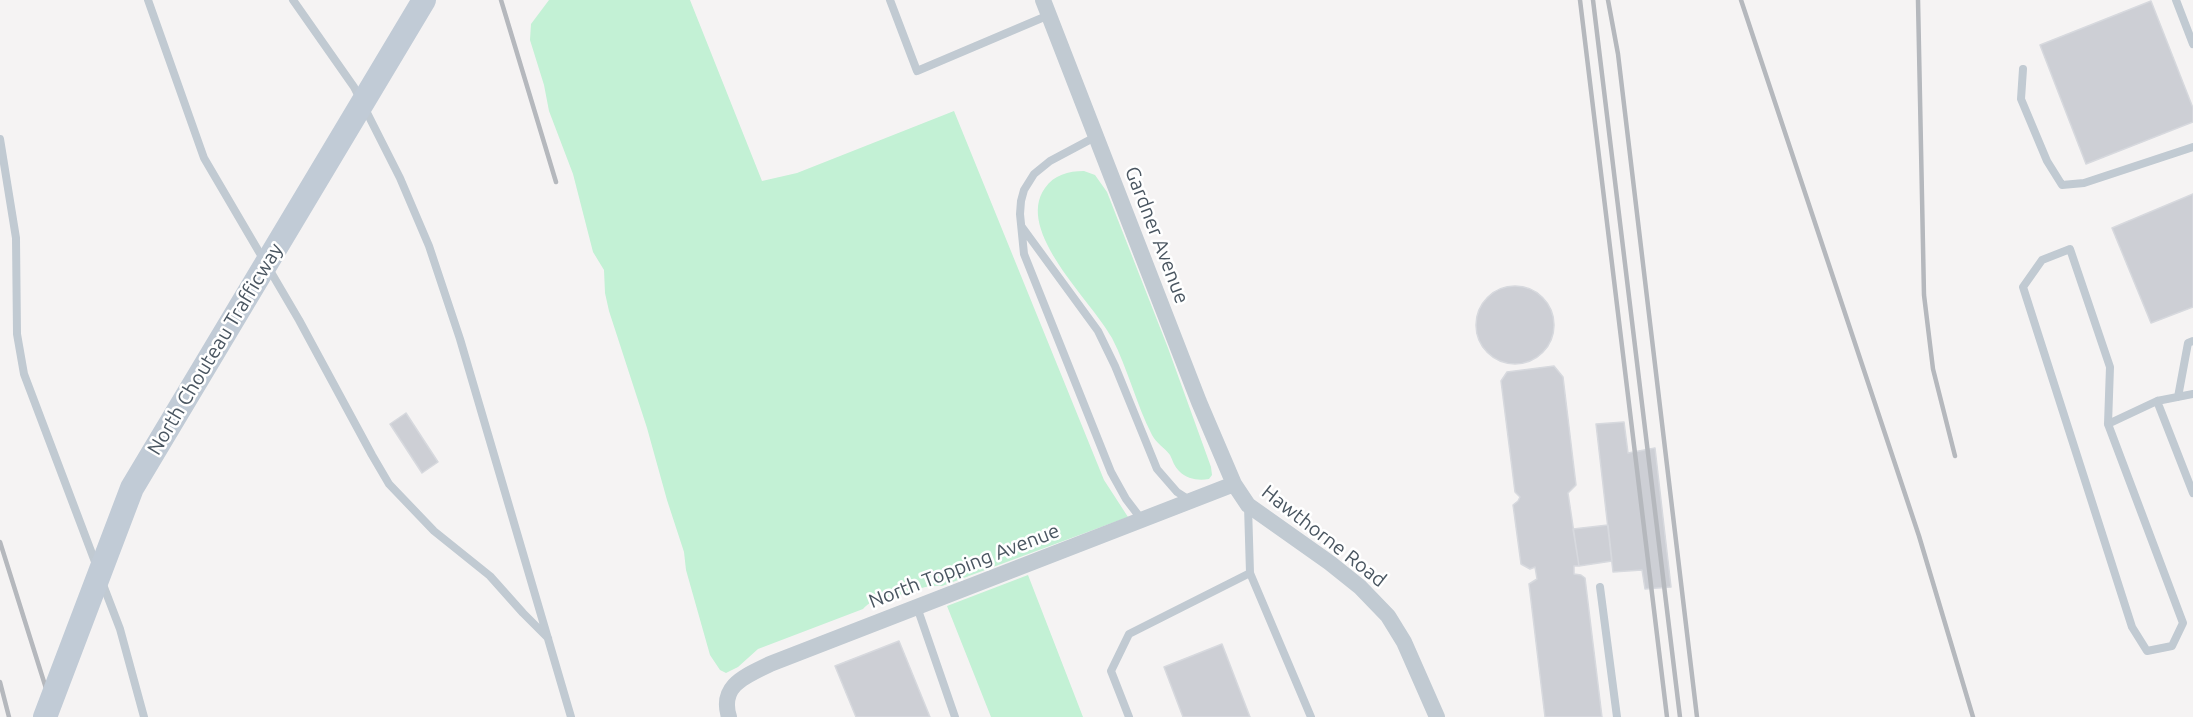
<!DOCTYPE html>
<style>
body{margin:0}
canvas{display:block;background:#f5f3f3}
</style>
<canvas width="2193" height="717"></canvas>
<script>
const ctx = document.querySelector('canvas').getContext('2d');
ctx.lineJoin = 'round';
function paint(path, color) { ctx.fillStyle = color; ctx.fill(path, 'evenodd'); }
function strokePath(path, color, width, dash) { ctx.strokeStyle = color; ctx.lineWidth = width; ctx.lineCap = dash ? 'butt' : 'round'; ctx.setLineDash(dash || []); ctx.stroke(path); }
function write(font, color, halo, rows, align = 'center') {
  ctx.font = font + ' Ubuntu,sans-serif'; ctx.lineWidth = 5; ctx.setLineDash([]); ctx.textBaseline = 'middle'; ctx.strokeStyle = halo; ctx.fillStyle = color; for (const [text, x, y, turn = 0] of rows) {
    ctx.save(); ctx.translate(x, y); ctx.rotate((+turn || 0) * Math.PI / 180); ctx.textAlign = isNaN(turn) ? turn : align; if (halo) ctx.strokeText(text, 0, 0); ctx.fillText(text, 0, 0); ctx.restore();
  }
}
paint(new Path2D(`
 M 549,0 L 690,0 L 762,181 L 797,173 L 954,111 L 1104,480 L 1128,517 L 942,586 C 924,585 921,589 904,594 C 888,598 875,596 863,609 L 758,649 L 738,667 L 726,673 L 720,670 L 710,655 L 686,570 L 684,552 L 667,500 L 647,428 L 609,311 L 605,293 L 604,270 L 593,252 L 573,174 L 549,111 L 544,85 L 530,40 L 531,24 Z
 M 1084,171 L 1095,175 L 1107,192 L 1168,348 L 1211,467 L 1212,475 L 1209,479 C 1198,481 1187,479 1179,471 C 1174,466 1173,461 1170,455 C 1165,448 1156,443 1152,435 C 1136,404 1128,369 1112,338 C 1092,301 1014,231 1045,188 C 1054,175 1068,171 1084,171 Z
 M 1028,575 L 1083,717 L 991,717 L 947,606 Z`), '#c3f1d5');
const building = new Path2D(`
 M 2151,1 L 2193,108 L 2193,122 L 2086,164 L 2040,45 Z
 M 2193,194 L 2193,307 L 2151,323 L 2112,228 Z
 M1476 325a39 39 0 1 1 78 0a39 39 0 1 1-78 0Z
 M 1554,366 L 1563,377 L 1576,485 L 1568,493 L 1579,566 L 1574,566 L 1574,574 L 1581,575 L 1585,578 L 1602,717 L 1545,717 L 1529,584 L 1537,579 L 1535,567 L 1530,569 L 1521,564 L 1513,505 L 1518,501 L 1520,497 L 1515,492 L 1501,381 L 1507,372 Z
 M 406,413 L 438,462 L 422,473 L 390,424 Z
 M 1624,422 L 1628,453 L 1655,448 L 1671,587 L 1645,589 L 1642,570 L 1613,572 L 1596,424 Z
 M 1608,525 L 1612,561 L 1579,566 L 1573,529 Z
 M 899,641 L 930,717 L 856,717 L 835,666 Z
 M 1222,644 L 1250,717 L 1183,717 L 1164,667 Z`);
paint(building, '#cdcfd5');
strokePath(building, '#d7d9de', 1.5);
strokePath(new Path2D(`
 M 148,0 L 204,158 L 299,320 L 372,455 L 389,484 L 434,531 L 490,576 L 523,613 L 548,638
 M 293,0 L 354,87 L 400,178 L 429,246 L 460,339 L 571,717
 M 890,0 L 917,71 L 1049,15
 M 2176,0 L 2193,44
 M 2023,69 L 2021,99 L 2047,161 L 2062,185 L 2084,183 L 2193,147
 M 1097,136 L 1050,161 L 1034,174 L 1024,190 L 1021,201 L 1020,214 L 1024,254 L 1111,472 L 1126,499 L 1142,520
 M 0,139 L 16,238 L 17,334 L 24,374 L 97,567
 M 1022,227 L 1098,331 L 1115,366 L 1157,469 L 1177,492 L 1191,501
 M 2178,397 L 2188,343 L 2193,341
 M 2157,401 L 2193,493
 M 2108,424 L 2110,367 L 2070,249 L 2042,260 L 2023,287 L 2132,627 L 2147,651 L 2172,646 L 2183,623 L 2108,424 L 2157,401 L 2193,394
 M 1248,506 L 1250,573 L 1311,717
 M 102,582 L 120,629 L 144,717
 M 1600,587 L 1617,717
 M 917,607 L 955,717
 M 1129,717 L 1111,671 L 1129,634 L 1250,573`), '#c1cad2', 8);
strokePath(new Path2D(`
 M 1043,0 L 1199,402 L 1234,484 L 1248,505 L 1330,563 L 1360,587 L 1388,616 L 1404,642 L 1437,717
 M 729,717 C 719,685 746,676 770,664 L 1234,484`), '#c1cad2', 16);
strokePath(new Path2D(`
 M 501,0 L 556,182
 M 1580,0 L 1667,717
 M 1593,0 L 1680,717
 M 1608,0 L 1618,54 L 1697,717
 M 1741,0 L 1919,536 L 1973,717
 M 1918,0 L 1924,295 L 1933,369 L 1955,456
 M 0,542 L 55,717
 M 0,682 L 9,717`), '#b5b8bd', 4.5);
strokePath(new Path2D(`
 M 45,717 L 132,488 L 424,0`), '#c1cbd6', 24);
write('20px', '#4a5661', '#fff', [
 ["Gardner Avenue",1157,235,69],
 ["North Chouteau Trafficway",215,349,-59],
 ["Hawthorne Road",1324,536,38],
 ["North Topping Avenue",964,566,-21]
]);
</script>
